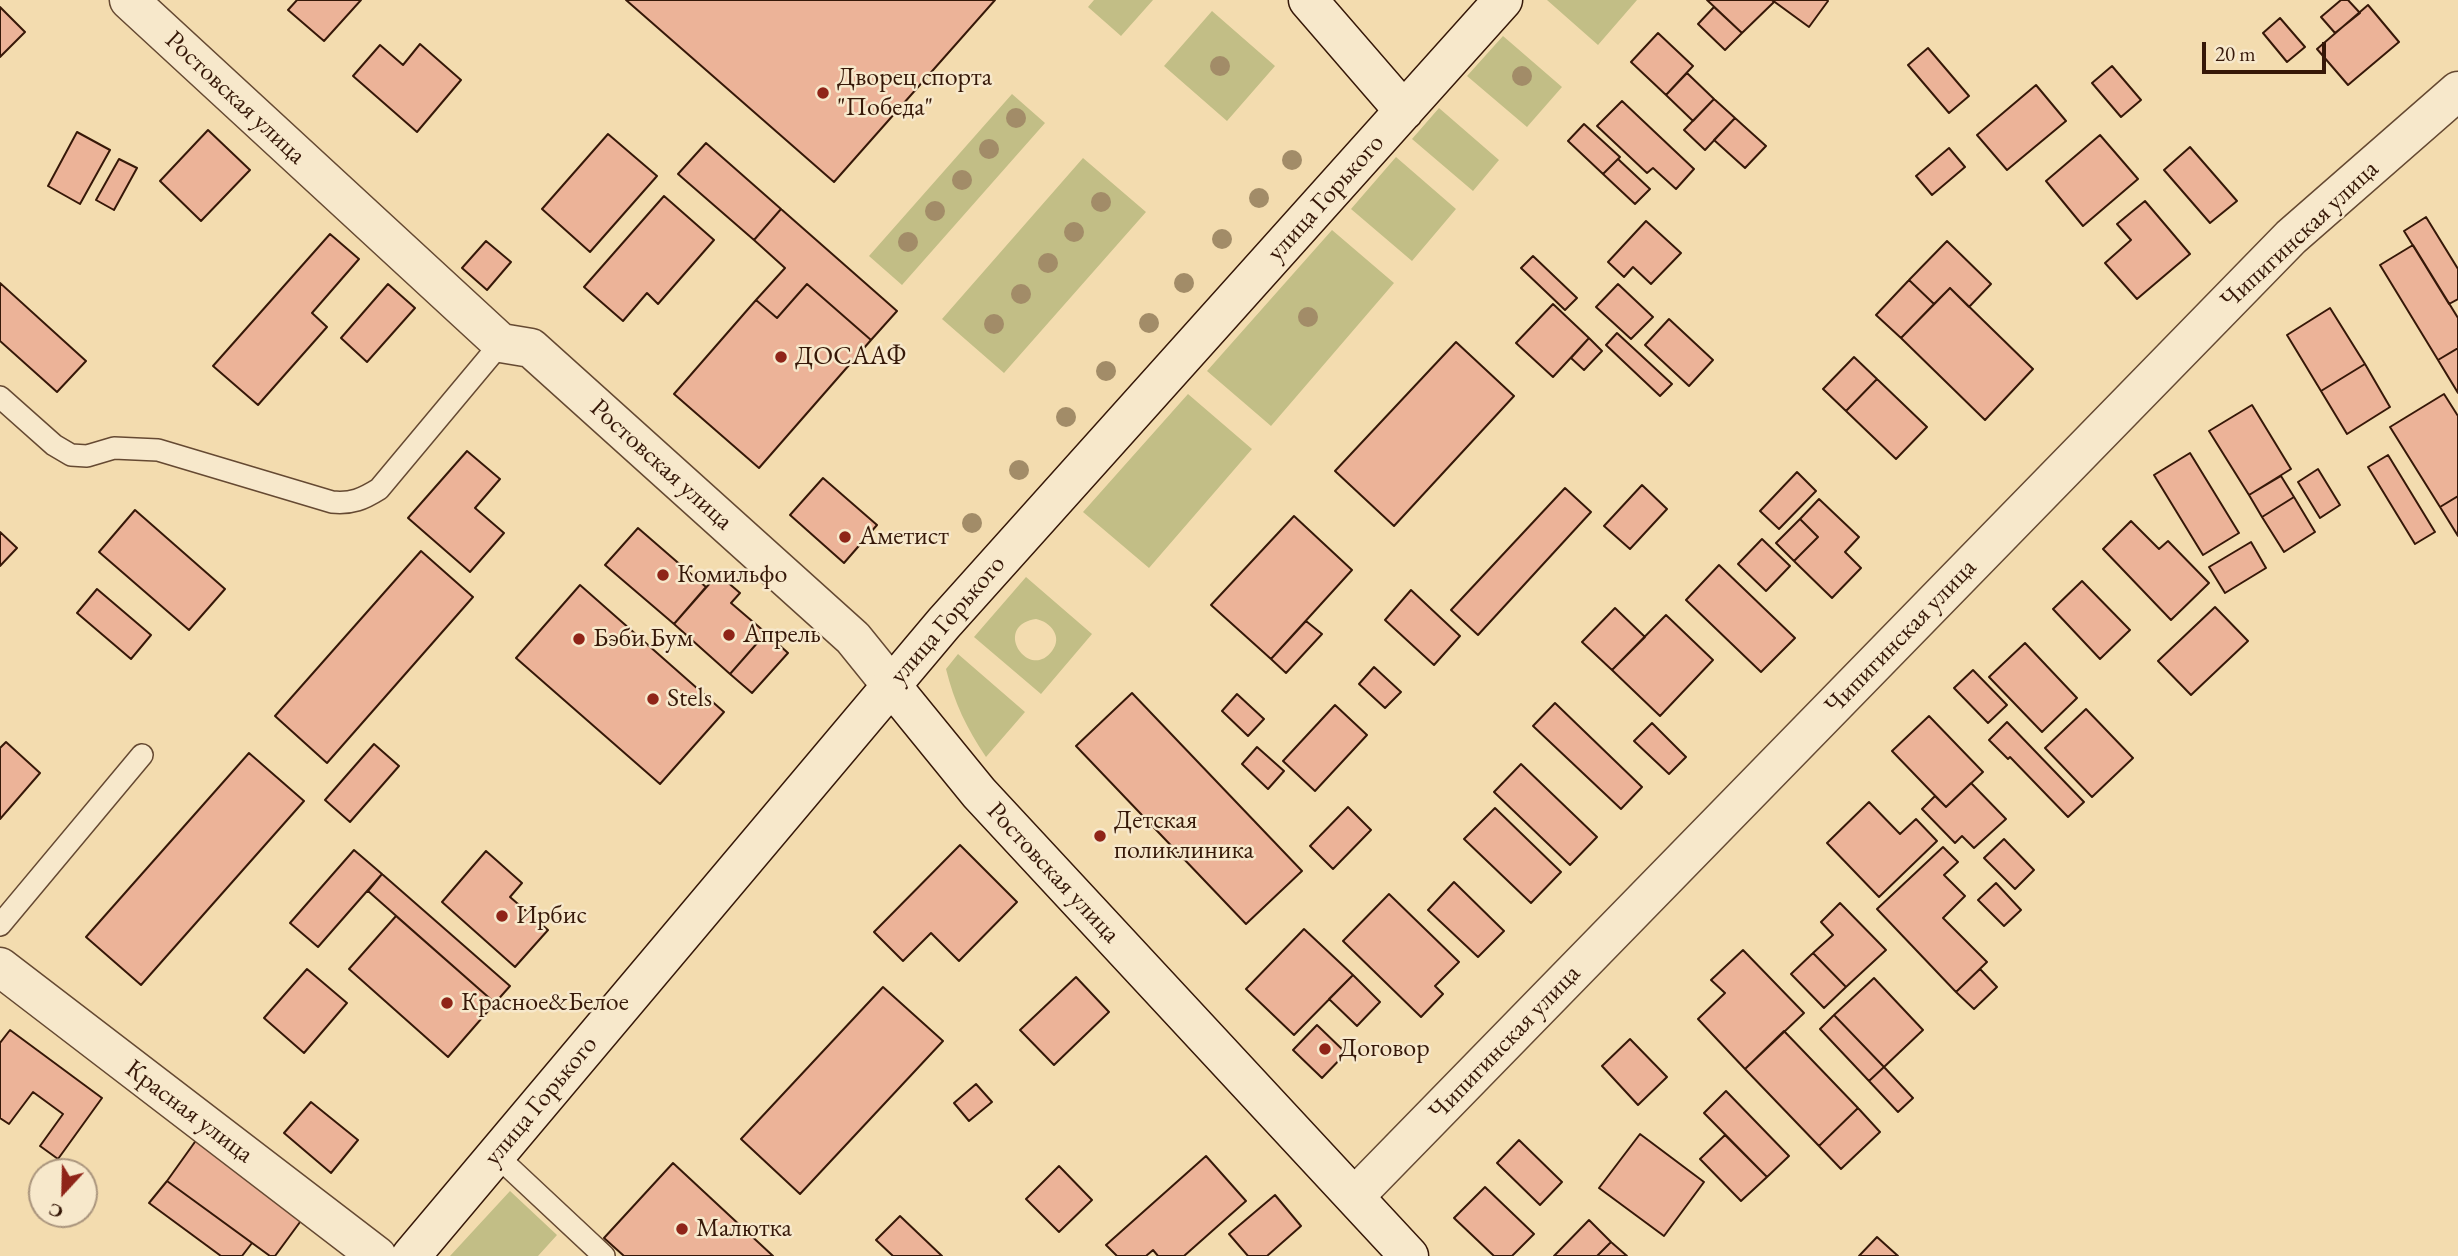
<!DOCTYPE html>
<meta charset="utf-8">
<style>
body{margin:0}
#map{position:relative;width:2458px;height:1256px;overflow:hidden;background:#f3dcaf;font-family:"EB Garamond",serif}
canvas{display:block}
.north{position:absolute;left:28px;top:1158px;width:70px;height:70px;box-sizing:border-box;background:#f7e8cb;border:2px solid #aa957d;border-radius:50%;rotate:202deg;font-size:19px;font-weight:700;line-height:28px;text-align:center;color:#361808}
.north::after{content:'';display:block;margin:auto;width:24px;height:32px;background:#8f2418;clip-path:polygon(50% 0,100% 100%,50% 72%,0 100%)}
.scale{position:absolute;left:2202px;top:42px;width:124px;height:32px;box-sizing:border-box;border:4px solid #361808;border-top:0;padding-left:9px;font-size:21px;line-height:24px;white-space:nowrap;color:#361808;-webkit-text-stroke:5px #f7e8cb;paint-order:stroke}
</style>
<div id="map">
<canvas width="2458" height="1256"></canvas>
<div class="north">С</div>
<div class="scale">20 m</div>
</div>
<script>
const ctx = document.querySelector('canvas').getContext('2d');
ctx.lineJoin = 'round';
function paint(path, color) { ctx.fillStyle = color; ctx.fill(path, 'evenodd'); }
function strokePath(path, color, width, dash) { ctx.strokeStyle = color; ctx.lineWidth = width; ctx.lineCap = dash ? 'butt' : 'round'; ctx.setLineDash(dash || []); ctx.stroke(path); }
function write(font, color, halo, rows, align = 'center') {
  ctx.font = font + ' "EB Garamond",serif'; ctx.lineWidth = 5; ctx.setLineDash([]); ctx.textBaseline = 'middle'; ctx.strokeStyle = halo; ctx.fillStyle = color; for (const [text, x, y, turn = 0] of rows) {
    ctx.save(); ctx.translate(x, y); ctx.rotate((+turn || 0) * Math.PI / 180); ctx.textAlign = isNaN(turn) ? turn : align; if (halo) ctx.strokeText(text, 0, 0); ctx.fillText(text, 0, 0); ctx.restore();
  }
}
paint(new Path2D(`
 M 1094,0 L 1153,0 L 1121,36 L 1088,7 Z
 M 1547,0 L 1637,0 L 1598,45 Z
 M 1212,11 L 1275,66 L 1227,121 L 1164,66 Z
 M 1503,36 L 1562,87 L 1527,127 L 1467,76 Z
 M 1012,94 L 1045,123 L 902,285 L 869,256 Z
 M 1439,108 L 1499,160 L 1473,191 L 1412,139 Z
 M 1396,157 L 1456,209 L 1412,261 L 1351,209 Z
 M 1083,158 L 1146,212 L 1004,373 L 942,319 Z
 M 1332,230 L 1394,283 L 1271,426 L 1207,371 Z
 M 1188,394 L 1252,449 L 1149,568 L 1083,512 Z
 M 1026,577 L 1092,634 L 1041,694 L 974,637 ZM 1036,619 C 1051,622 1063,637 1052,651 C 1029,682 991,626 1036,619 Z
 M 958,654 L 1025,712 L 986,757 C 967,729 954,702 946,669 Z
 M 510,1191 L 557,1235 L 538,1256 L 450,1256 Z`), '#c2be86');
const building = new Path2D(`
 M 297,0 L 361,0 L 324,41 L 288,10 Z
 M 626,0 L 995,0 L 834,182 Z
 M 1707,0 L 1772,0 L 1774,2 L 1742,33 Z
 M 1772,0 L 1827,0 L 1828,1 L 1809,27 Z
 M 2341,0 L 2348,0 L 2360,13 L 2335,33 L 2321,17 Z
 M 2368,5 L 2399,42 L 2348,85 L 2317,49 Z
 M 0,7 L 25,32 L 0,57 Z
 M 1714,7 L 1742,33 L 1725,50 L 1698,24 Z
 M 2280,18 L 2305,47 L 2287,62 L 2263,33 Z
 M 1658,33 L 1693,66 L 1666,95 L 1631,62 Z
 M 420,44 L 461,80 L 417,132 L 353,76 L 380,45 L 403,65 Z
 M 1928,48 L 1969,96 L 1949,113 L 1908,65 Z
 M 2112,66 L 2141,100 L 2121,117 L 2092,83 Z
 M 1687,73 L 1714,99 L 1693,121 L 1666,95 Z
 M 2036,85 L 2066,121 L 2007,170 L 1977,135 Z
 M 1714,99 L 1735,118 L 1705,150 L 1684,130 Z
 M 1622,101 L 1694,169 L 1676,189 L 1653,168 L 1647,173 L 1597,126 Z
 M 1735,118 L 1766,146 L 1745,168 L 1714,140 Z
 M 1584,124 L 1620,157 L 1603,174 L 1568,141 Z
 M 208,130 L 250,170 L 201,221 L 160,181 Z
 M 77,132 L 110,150 L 80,204 L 48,186 Z
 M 608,134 L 657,176 L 590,252 L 542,209 Z
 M 2100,135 L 2138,179 L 2083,226 L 2046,181 Z
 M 706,143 L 781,209 L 754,240 L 678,174 Z
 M 2190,147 L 2237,201 L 2210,223 L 2164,170 Z
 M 1949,148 L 1965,167 L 1932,195 L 1916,176 Z
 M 119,159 L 137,168 L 114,210 L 96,200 Z
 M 1618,159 L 1650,189 L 1635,204 L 1603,174 Z
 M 664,196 L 714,240 L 658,304 L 647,293 L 623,321 L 584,287 Z
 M 2145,201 L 2190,254 L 2137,299 L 2105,263 L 2131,240 L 2117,224 Z
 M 781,209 L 897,311 L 871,340 L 807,284 L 777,318 L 756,300 L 785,268 L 754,240 Z
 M 2426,217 L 2458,269 L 2458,299 L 2449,304 L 2404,231 Z
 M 1646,221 L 1681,253 L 1651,284 L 1633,267 L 1624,277 L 1608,262 Z
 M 330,234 L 359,259 L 312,313 L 327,327 L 258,405 L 213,366 Z
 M 486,241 L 511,262 L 487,290 L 462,268 Z
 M 1947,241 L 1991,284 L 1969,307 L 1950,288 L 1934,304 L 1909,280 Z
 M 2413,245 L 2458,318 L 2458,348 L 2438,360 L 2380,265 Z
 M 1533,256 L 1577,298 L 1565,310 L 1521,268 Z
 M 1909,280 L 1934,304 L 1901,338 L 1876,315 Z
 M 0,283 L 86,361 L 57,392 L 0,341 Z
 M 388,284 L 415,308 L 367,362 L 341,338 Z
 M 807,284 L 871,340 L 759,468 L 674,394 L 756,300 L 777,318 Z
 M 1618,284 L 1653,317 L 1631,339 L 1596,307 Z
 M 1950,288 L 2033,369 L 1985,420 L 1901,338 Z
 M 1553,304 L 1589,338 L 1553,377 L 1516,343 Z
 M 2330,308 L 2365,364 L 2321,391 L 2287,335 Z
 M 1669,319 L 1713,360 L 1689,386 L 1645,345 Z
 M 1617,333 L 1672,384 L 1660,396 L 1606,345 Z
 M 1589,338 L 1602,351 L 1584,370 L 1571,358 Z
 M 1456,342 L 1514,396 L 1394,526 L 1335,471 Z
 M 2458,348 L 2458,393 L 2438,360 Z
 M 1854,357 L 1877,379 L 1846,411 L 1823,389 Z
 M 2365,364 L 2390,407 L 2347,434 L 2321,391 Z
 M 1877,379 L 1927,427 L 1896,459 L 1846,411 Z
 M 2444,394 L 2458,416 L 2458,496 L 2440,507 L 2390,427 Z
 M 2252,405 L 2291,469 L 2249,495 L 2209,431 Z
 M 467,451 L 500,479 L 475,508 L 504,533 L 470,572 L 408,518 Z
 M 2190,453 L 2239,533 L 2203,555 L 2154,475 Z
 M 2388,455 L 2435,532 L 2415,544 L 2368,467 Z
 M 2318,469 L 2340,505 L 2320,518 L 2298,482 Z
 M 1797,472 L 1816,491 L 1779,529 L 1760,511 Z
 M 2281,476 L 2294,497 L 2262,517 L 2249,495 Z
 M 823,478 L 877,525 L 844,563 L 790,515 Z
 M 1642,485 L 1667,509 L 1630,549 L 1604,526 Z
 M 1565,488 L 1591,512 L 1478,635 L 1451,610 Z
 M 2458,496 L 2458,536 L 2440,507 Z
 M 2294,497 L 2315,532 L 2284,552 L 2262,517 Z
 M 1819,499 L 1859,537 L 1845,552 L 1861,568 L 1832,598 L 1794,561 L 1818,537 L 1800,519 Z
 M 135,510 L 225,589 L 189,630 L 99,552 Z
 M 1294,516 L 1352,570 L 1271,659 L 1211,605 Z
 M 1800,519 L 1818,537 L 1794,561 L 1776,543 Z
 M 2131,521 L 2159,549 L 2168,541 L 2209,583 L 2171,620 L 2103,549 Z
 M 638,528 L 706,587 L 674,624 L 605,565 Z
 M 0,532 L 17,548 L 0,566 Z
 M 1762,539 L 1790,566 L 1766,591 L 1738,564 Z
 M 2251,542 L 2266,568 L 2225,593 L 2209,567 Z
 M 421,551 L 473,597 L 327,763 L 275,716 Z
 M 1719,565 L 1795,638 L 1761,672 L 1686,600 Z
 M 718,574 L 740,593 L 731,603 L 766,633 L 730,674 L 674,624 Z
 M 2082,581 L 2130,630 L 2100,659 L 2053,609 Z
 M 580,585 L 724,712 L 660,784 L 516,658 Z
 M 97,589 L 151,635 L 131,659 L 77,613 Z
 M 1411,590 L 1460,636 L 1434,665 L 1385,620 Z
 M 2215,607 L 2248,641 L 2191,695 L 2158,661 Z
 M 1615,608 L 1645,637 L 1612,670 L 1582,642 Z
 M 1666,615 L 1713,660 L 1660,716 L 1612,670 Z
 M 1306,621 L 1322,634 L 1286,673 L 1271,659 Z
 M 766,633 L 788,653 L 752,693 L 730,674 Z
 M 2025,643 L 2077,698 L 2042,732 L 1989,677 Z
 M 1374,667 L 1401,692 L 1385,708 L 1359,684 Z
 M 1973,670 L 2007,705 L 1988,723 L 1954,688 Z
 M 1132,693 L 1302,871 L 1246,924 L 1076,746 Z
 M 1237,694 L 1264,719 L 1248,736 L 1222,711 Z
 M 1555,703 L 1642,787 L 1621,809 L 1533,726 Z
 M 1335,705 L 1367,735 L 1315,791 L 1283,761 Z
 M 2086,709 L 2133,758 L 2092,797 L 2045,748 Z
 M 1929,716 L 1983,772 L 1946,807 L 1892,751 Z
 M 2007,722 L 2084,802 L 2068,817 L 2010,757 L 2008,759 L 1989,740 Z
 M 1652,723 L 1686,757 L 1669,774 L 1634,741 Z
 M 6,742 L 40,773 L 0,819 L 0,748 Z
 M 374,744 L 399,766 L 350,822 L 325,800 Z
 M 1257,747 L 1284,771 L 1268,789 L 1242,764 Z
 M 249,753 L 304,801 L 141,985 L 86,937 Z
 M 1521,764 L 1597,837 L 1570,865 L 1494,792 Z
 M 1971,783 L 2006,819 L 1974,848 L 1962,836 L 1955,843 L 1922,809 L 1935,796 L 1946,807 Z
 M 1869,802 L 1900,834 L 1916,819 L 1937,841 L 1879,897 L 1827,843 Z
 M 1348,807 L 1371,830 L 1333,869 L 1310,846 Z
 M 1495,808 L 1561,872 L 1531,903 L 1464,839 Z
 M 2004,839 L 2034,870 L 2015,889 L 1984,858 Z
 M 960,845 L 1017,902 L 959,961 L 931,933 L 903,961 L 874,932 Z
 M 1943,847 L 1958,862 L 1944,875 L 1965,896 L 1943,918 L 1987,962 L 1956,992 L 1877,909 Z
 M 354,850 L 382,874 L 318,947 L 290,923 Z
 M 486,851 L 522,883 L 510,897 L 548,930 L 515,967 L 442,902 Z
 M 382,874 L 510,986 L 495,1003 L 368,891 Z
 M 1454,882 L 1504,931 L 1478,957 L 1428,910 Z
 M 1996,883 L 2021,910 L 2004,926 L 1978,900 Z
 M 1389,894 L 1459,962 L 1435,986 L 1443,994 L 1421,1017 L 1343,941 Z
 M 1840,903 L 1886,950 L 1846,987 L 1813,953 L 1833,935 L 1821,922 Z
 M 396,916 L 495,1003 L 448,1057 L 349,969 Z
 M 1304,929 L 1353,975 L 1294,1035 L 1246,989 Z
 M 1743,950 L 1804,1013 L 1745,1069 L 1698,1019 L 1725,993 L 1711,980 Z
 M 1813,953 L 1846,987 L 1824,1008 L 1791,974 Z
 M 307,969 L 347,1003 L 304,1053 L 264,1018 Z
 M 1980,969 L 1997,987 L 1974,1009 L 1956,992 Z
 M 1353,975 L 1380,1002 L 1357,1026 L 1329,999 Z
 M 1076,977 L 1109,1012 L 1054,1065 L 1020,1030 Z
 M 1874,978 L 1923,1030 L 1884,1067 L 1834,1015 Z
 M 883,987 L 943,1041 L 800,1194 L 741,1139 Z
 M 1834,1015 L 1884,1067 L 1869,1081 L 1820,1029 Z
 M 1317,1025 L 1346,1053 L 1322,1078 L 1293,1050 Z
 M 10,1030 L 102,1098 L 58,1159 L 40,1146 L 63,1114 L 33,1092 L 9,1124 L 0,1118 L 0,1043 Z
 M 1784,1031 L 1858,1108 L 1819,1146 L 1745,1069 Z
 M 1630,1039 L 1667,1077 L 1638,1105 L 1602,1066 Z
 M 1884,1067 L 1913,1098 L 1898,1112 L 1869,1081 Z
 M 976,1084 L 992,1102 L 969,1121 L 954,1103 Z
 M 1726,1091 L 1789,1156 L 1767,1177 L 1704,1113 Z
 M 311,1102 L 358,1140 L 331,1173 L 284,1133 Z
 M 1858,1108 L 1880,1132 L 1841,1169 L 1819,1146 Z
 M 1640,1134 L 1704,1182 L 1664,1236 L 1599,1188 Z
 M 1725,1135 L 1767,1177 L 1741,1201 L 1700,1159 Z
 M 197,1139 L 303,1218 L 275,1256 L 270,1256 L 167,1181 Z
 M 1519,1140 L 1562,1182 L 1540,1205 L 1497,1163 Z
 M 1206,1156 L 1246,1201 L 1184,1256 L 1158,1256 L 1153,1250 L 1146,1256 L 1117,1256 L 1106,1245 Z
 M 673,1163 L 773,1256 L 624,1256 L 604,1238 Z
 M 1059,1166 L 1092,1200 L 1059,1232 L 1026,1199 Z
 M 167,1181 L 252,1243 L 242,1256 L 221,1256 L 149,1203 Z
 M 1485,1187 L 1534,1234 L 1512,1256 L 1494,1256 L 1454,1218 Z
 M 1275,1195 L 1301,1226 L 1267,1256 L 1248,1256 L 1229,1234 Z
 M 900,1216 L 942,1256 L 893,1256 L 876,1240 Z
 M 1589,1220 L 1611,1242 L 1597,1256 L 1554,1256 Z
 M 1877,1237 L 1898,1256 L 1859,1256 Z
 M 1611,1242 L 1627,1256 L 1597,1256 Z`);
paint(building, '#ecb398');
strokePath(building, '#361808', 2);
const lane = new Path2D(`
 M 0,397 L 54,445 L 71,455 L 87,456 L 114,448 L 158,450 L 332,502 C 352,504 363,499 379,489 L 501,343
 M 0,925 L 142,755
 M 496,1155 L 604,1256`);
const street = new Path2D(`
 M 129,0 L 501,343 L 531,348 L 853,638 L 891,685
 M 0,967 L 377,1256
 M 1355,1196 L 2291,237 L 2458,91`);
const secondary = new Path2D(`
 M 1308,0 L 1404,111
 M 891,685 L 979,793 L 1409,1256
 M 411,1256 L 944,623 L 1503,0`);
strokePath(lane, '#654932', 24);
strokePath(street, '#654932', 41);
strokePath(secondary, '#361808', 41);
strokePath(lane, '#f7e8cb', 21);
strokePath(street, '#f7e8cb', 38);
strokePath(secondary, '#f7e8cb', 38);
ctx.fillStyle = '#a28c68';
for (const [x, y] of [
 [1220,66],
 [1522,76],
 [1016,118],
 [989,149],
 [1292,160],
 [962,180],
 [1259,198],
 [1101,202],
 [935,211],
 [1074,232],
 [1222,239],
 [908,242],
 [1048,263],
 [1184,283],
 [1021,294],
 [1308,317],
 [1149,323],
 [994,324],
 [1106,371],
 [1066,417],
 [1019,470],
 [972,523]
]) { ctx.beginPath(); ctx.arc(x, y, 10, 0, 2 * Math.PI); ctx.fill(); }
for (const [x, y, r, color] of [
 [823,93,7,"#8f2418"],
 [781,357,7,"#8f2418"],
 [845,537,7,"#8f2418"],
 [663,575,7,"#8f2418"],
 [729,635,7,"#8f2418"],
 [579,639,7,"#8f2418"],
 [653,699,7,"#8f2418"],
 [1100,836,7,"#8f2418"],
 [502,916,7,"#8f2418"],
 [447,1003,7,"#8f2418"],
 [1325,1049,7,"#8f2418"],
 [682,1229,7,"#8f2418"]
]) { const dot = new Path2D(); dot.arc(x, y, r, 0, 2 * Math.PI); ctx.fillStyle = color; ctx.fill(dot); strokePath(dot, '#f7e8cb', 2.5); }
write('26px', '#361808', '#f7e8cb', [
 ["Дворец спорта",837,78],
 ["\"Победа\"",837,108],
 ["ДОСААФ",795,357],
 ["Аметист",859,537],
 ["Комильфо",677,575],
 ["Апрель",743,635],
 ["Бэби Бум",593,639],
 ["Stels",667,699],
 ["Детская",1114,821],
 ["поликлиника",1114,851],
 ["Ирбис",516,916],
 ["Красное&Белое",461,1003],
 ["Договор",1339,1049],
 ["Малютка",696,1229]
], 'left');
write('26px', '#361808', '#f7e8cb', [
 ["Ростовская улица",235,98,43],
 ["улица Горького",1326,198,-48],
 ["Чипигинская улица",2300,235,-43],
 ["Ростовская улица",661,465,42],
 ["улица Горького",948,620,-49],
 ["Чипигинская улица",1901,637,-46],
 ["Ростовская улица",1053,873,47],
 ["Чипигинская улица",1505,1043,-46],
 ["улица Горького",541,1101,-50],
 ["Красная улица",189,1112,37]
]);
</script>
